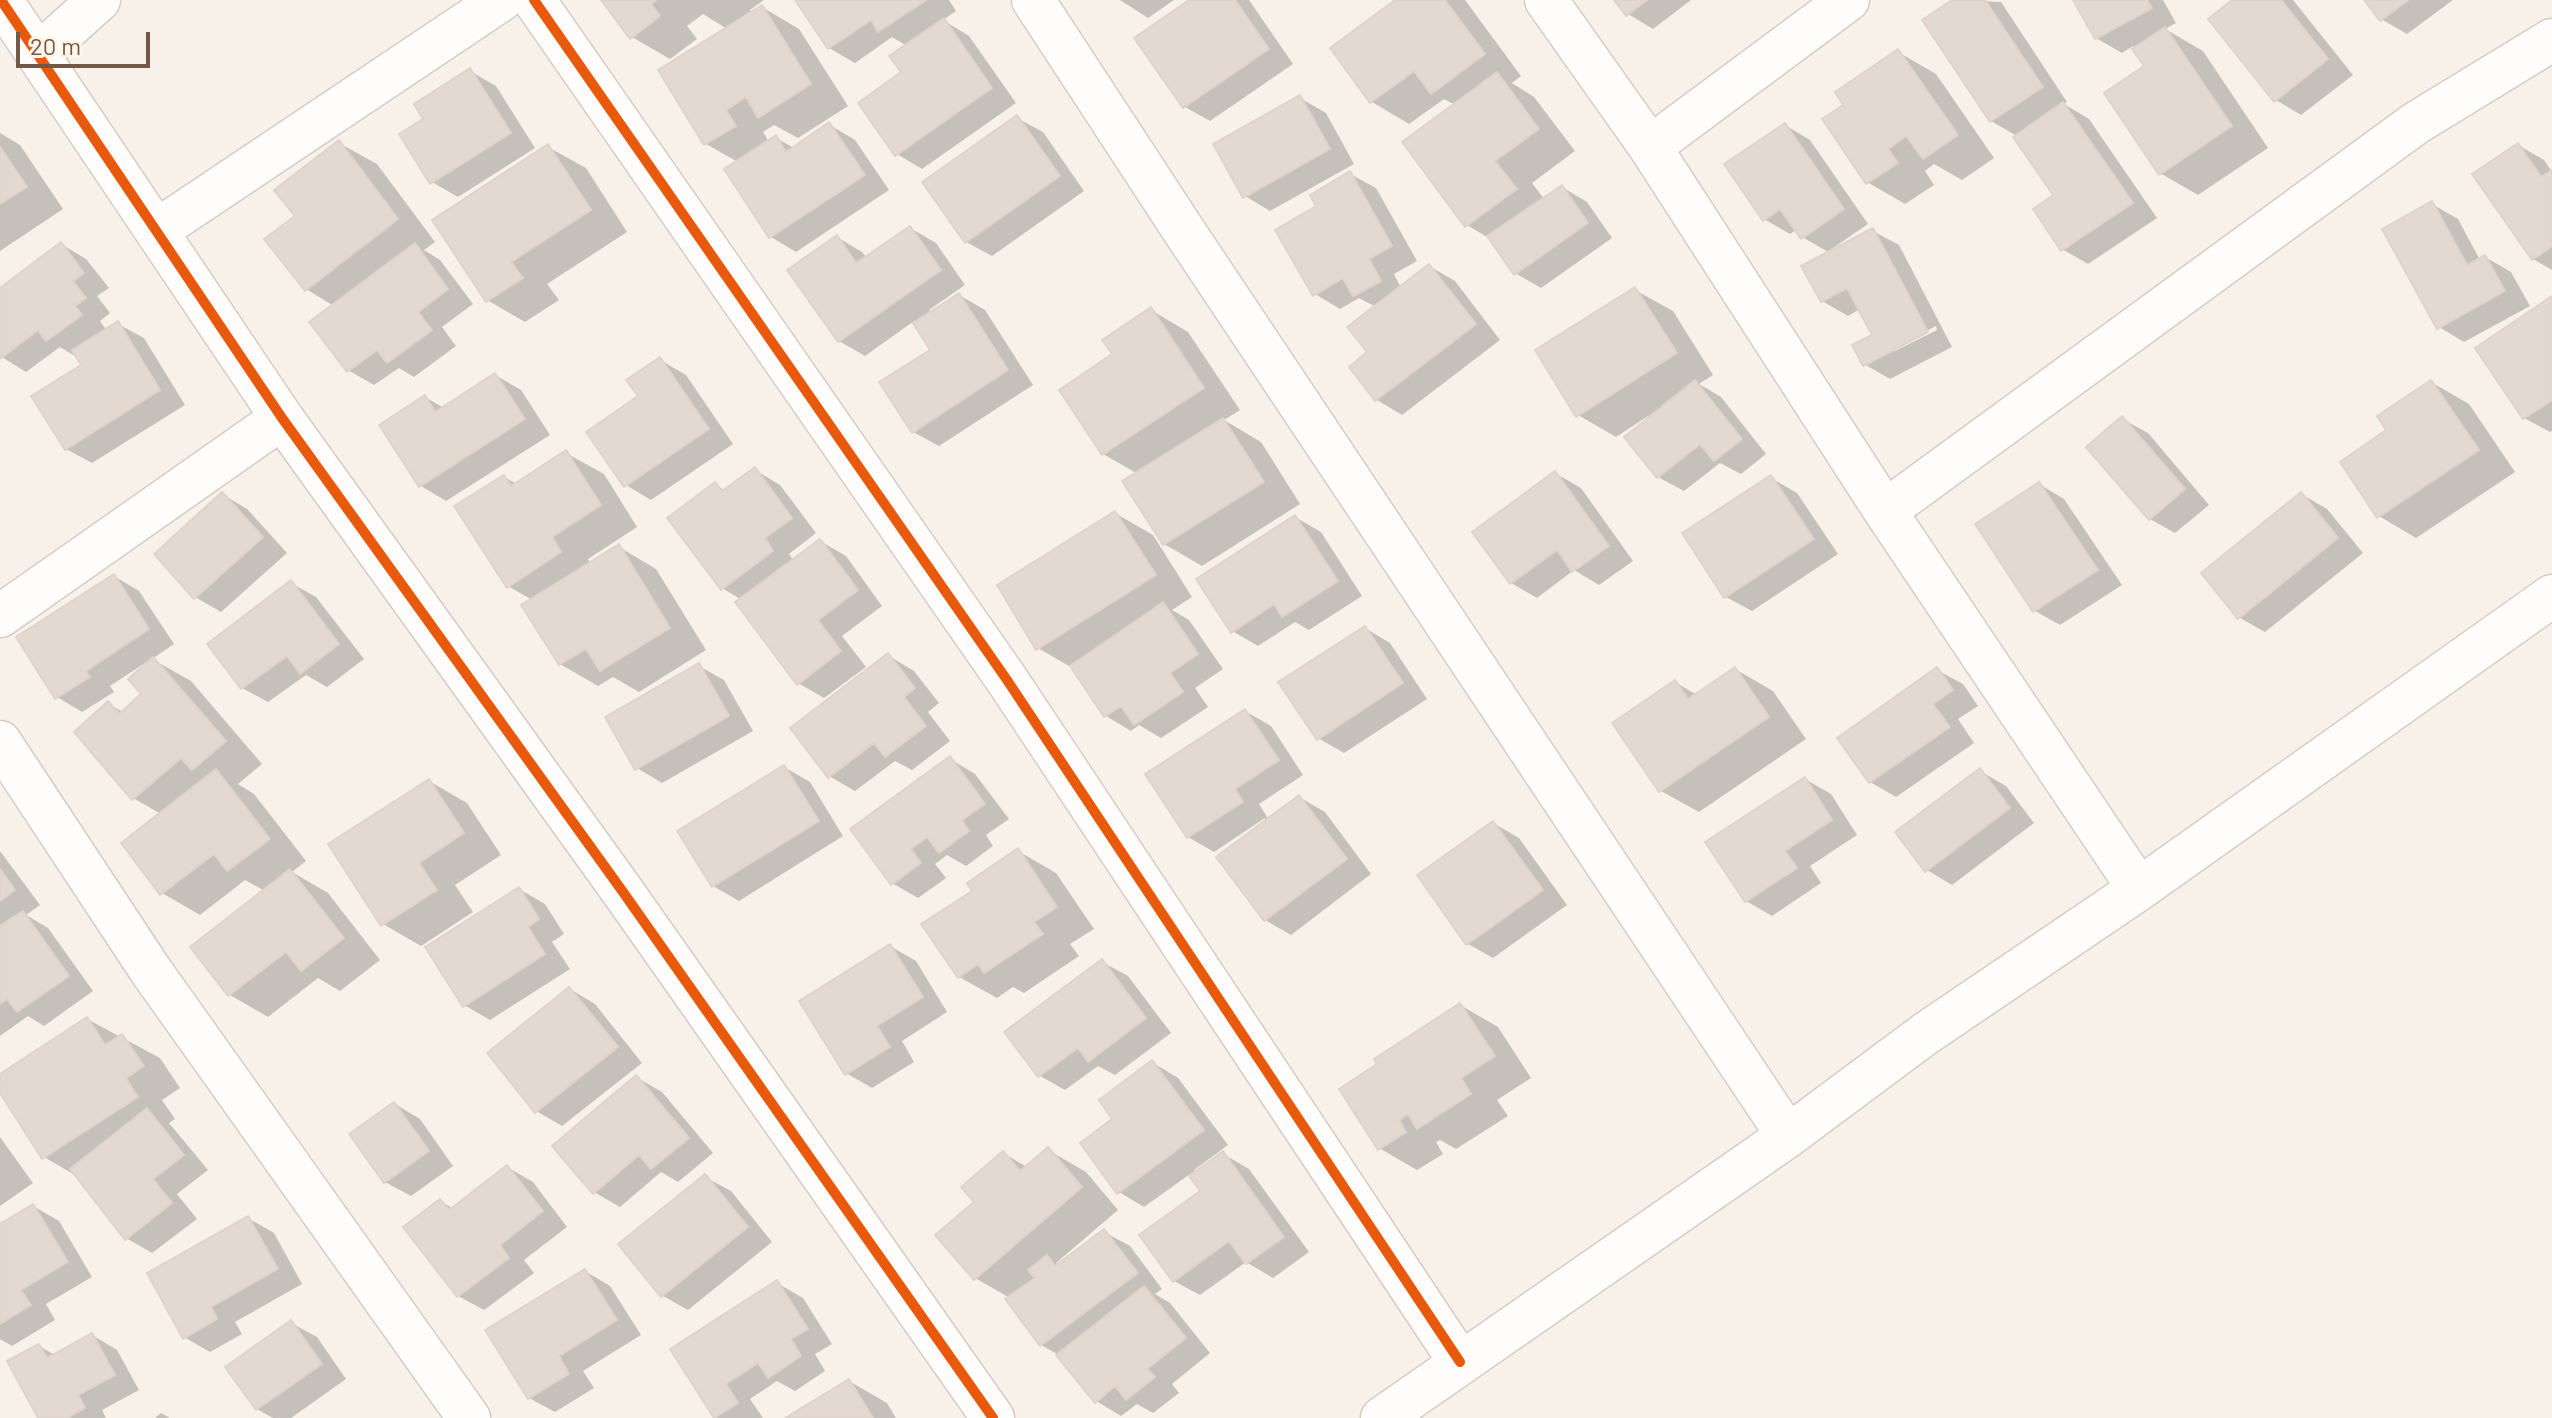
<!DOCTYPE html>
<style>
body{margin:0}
#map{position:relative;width:2552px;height:1418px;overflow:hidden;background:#f7f1e9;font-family:Barlow,sans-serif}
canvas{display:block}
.scale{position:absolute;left:16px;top:32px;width:134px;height:36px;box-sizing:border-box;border:4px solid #755748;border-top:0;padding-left:10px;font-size:24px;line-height:28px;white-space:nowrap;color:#755748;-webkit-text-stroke:6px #fff6e9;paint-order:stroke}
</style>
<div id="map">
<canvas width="2552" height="1418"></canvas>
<div class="scale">20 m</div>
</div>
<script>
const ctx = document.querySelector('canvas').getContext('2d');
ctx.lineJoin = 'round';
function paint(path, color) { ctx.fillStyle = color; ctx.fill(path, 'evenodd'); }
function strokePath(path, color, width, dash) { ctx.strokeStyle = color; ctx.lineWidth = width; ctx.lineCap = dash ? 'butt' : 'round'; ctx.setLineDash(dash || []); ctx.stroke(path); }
paint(new Path2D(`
 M 603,0 L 764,0 L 750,10 L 752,13 L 762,7 L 799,29 L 848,106 L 798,138 L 774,125 L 763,132 L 769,142 L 776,138 L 794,148 L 830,125 L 855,140 L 889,190 L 796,252 L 771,237 L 738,162 L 706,144 L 727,29 L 703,14 L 687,26 L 697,39 L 670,59 L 632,37 Z
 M 798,0 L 949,0 L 956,11 L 943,20 L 969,36 L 1016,103 L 922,169 L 897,154 L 907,46 L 892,37 L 855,63 L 829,48 Z
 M 1120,0 L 1174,0 L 1148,18 Z
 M 1192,0 L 1249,0 L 1293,64 L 1210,121 L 1185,107 Z
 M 1399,0 L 1465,0 L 1521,76 L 1512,83 L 1534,97 L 1575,151 L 1532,183 L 1544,199 L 1562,187 L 1587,202 L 1612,238 L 1541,288 L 1515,273 L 1492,240 L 1467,225 L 1455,105 L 1444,99 L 1409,124 L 1372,102 Z
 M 1616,0 L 1691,0 L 1653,29 L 1628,14 Z
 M 1956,0 L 2001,2 L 2067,102 L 2064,104 L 2089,119 L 2157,218 L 2088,264 L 2062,249 L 2055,196 L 2017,136 L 1991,121 Z
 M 2075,0 L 2163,0 L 2176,23 L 2165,29 L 2203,51 L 2268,148 L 2198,195 L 2160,173 L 2147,67 L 2133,46 L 2122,53 L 2096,38 Z
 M 2235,0 L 2293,0 L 2353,75 L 2301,115 L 2276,100 Z
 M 2367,0 L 2453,0 L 2407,34 L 2381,19 Z
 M 1898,52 L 1936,74 L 1994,158 L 1962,180 L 1934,164 L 1925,171 L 1934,185 L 1905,204 L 1867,182 L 1846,105 Z
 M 470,71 L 496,86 L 535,148 L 458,197 L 432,182 L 426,120 Z
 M 1300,98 L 1326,113 L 1354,164 L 1270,211 L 1245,196 Z
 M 1017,118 L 1043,132 L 1084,191 L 992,256 L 966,242 Z
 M 1785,125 L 1810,140 L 1868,224 L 1833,248 L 1834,251 L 1873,231 L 1899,245 L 1952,347 L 1890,379 L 1864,364 L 1874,336 L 1860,309 L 1848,316 L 1822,301 L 1830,253 L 1802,237 L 1797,229 L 1790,234 L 1764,219 ZM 1936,326 L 1937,330 L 1895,351 L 1895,347 Z
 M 0,133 L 20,145 L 63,209 L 0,251 Z
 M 339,143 L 377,164 L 435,242 L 424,250 L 440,260 L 473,304 L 442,327 L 456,346 L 414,377 L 399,368 L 374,385 L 348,370 L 334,306 L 306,289 L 298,217 Z
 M 2518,145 L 2544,160 L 2552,172 L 2552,270 L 2533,259 Z
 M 548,147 L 586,168 L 627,232 L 547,284 L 559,300 L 525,322 L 487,300 Z
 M 1350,174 L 1376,188 L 1417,261 L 1394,274 L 1401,288 L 1429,266 L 1455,281 L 1500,340 L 1402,415 L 1377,400 L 1351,367 L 1370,353 L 1376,307 L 1359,298 L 1340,309 L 1315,294 L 1319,207 Z
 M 2432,204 L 2458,219 L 2480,260 L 2485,257 L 2511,272 L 2530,306 L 2464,342 L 2439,327 Z
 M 910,228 L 936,243 L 965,285 L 929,310 L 931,313 L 959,295 L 985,310 L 1033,385 L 939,446 L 913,432 L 933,350 L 914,321 L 865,356 L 839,341 L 837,237 L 862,252 L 867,258 Z
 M 61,244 L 86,259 L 109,288 L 97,296 L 110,313 L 100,321 L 107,331 L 118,324 L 144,338 L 185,405 L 92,463 L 66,449 L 84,365 L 76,353 L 73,355 L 60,347 L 26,372 L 0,356 L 0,290 Z
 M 1635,290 L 1673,311 L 1713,375 L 1699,384 L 1721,397 L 1766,454 L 1741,474 L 1720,463 L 1684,491 L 1658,477 L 1648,416 L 1616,437 L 1578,415 Z
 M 2552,298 L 2552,431 L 2550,432 L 2524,418 Z
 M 1151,310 L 1188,332 L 1240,410 L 1224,420 L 1261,442 L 1300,504 L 1202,566 L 1164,544 L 1138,474 L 1103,454 L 1115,355 Z
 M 660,360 L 686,375 L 733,444 L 651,500 L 626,485 Z
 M 495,375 L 521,390 L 550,435 L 446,501 L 421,486 L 382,426 L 425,397 L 444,408 Z
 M 2431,382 L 2469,404 L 2515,472 L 2416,538 L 2379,516 L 2388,431 Z
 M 2122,419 L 2148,433 L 2209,505 L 2175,533 L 2150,519 Z
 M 566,453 L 604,474 L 637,527 L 588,559 L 591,564 L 619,547 L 656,569 L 706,650 L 639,692 L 613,677 L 598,686 L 560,664 L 532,600 L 508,586 L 504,477 L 517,484 Z
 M 755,470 L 780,485 L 816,533 L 789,554 L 794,561 L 820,541 L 846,556 L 882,606 L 842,636 L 866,667 L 824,698 L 798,683 L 742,600 L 722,588 L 715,485 L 726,491 Z
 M 1555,473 L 1581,488 L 1633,561 L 1599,585 L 1574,570 L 1537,598 L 1511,583 Z
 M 1771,478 L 1797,493 L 1838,554 L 1752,611 L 1726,597 Z
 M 2039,484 L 2064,499 L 2122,585 L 2060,625 L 2035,611 Z
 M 222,494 L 247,509 L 287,553 L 221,612 L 195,597 Z
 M 2301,494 L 2327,509 L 2363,553 L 2265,632 L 2240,618 L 2204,574 Z
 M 1115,513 L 1153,535 L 1192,597 L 1172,610 L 1189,620 L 1223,669 L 1195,688 L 1208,707 L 1161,738 L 1139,725 L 1131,731 L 1106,716 L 1074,669 L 1038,648 Z
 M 1295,517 L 1321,532 L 1362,596 L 1309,630 L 1295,622 L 1258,646 L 1232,631 Z
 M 114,576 L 139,591 L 174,644 L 152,659 L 191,681 L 262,764 L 238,784 L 254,794 L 306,861 L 292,872 L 328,893 L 380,960 L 340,991 L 318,978 L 268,1017 L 230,995 L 193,947 L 265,891 L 245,880 L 200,915 L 162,893 L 161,814 L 133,798 L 109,704 L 123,712 L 144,695 L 147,665 L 145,663 L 110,686 L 114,692 L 82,712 L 57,697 Z
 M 291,583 L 316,597 L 364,659 L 327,687 L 306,675 L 268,702 L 242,688 Z
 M 1365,628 L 1390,643 L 1427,699 L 1344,753 L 1318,738 Z
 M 889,656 L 914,671 L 939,703 L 928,712 L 950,741 L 912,770 L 895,761 L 855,791 L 829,776 Z
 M 699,666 L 724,680 L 753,731 L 662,783 L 637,768 Z
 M 1735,669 L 1773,691 L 1806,739 L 1699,812 L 1661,791 L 1675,682 L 1697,695 Z
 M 1937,670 L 1963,684 L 1978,706 L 1958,719 L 1974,743 L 1896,797 L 1870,782 Z
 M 1245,711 L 1271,726 L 1303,775 L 1259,804 L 1269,820 L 1299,797 L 1325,812 L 1371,874 L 1291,935 L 1265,920 L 1265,818 L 1214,852 L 1188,837 Z
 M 950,759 L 975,774 L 1009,819 L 986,835 L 993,846 L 966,866 L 947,855 L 935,864 L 946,878 L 918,898 L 892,883 Z
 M 784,767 L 810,782 L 843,836 L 739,901 L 713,886 Z
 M 1980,771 L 2006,786 L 2034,823 L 1952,885 L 1927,870 Z
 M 1805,779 L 1831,794 L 1857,835 L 1810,866 L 1821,883 L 1772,916 L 1746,901 Z
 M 429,781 L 467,803 L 501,855 L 455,885 L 473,912 L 421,946 L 383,924 Z
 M 1493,823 L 1519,838 L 1567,905 L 1493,958 L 1468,944 Z
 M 0,851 L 40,905 L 26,915 L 48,928 L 93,991 L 44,1026 L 28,1016 L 0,1036 Z
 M 1018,851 L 1056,873 L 1094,929 L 1070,944 L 1079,956 L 1024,993 L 1013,987 L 997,998 L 959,977 L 975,892 Z
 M 519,889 L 545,904 L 564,934 L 552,942 L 570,969 L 490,1020 L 464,1005 Z
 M 890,946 L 916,961 L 947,1012 L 902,1041 L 914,1062 L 872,1088 L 846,1073 Z
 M 1102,962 L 1128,976 L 1171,1033 L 1115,1075 L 1098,1066 L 1065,1090 L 1040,1076 Z
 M 570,989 L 595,1004 L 642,1063 L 562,1126 L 536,1111 Z
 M 1460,1005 L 1498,1027 L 1531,1078 L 1497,1100 L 1508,1116 L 1456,1149 L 1440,1140 L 1436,1142 L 1443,1154 L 1417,1170 L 1379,1148 Z
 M 87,1019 L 160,1058 L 180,1088 L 162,1100 L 175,1119 L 169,1123 L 208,1170 L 177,1194 L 197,1219 L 152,1253 L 126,1238 L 80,1178 L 44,1157 L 0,1090 L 0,1076 Z
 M 1153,1063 L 1178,1078 L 1228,1145 L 1194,1170 L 1197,1173 L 1223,1154 L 1249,1169 L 1309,1252 L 1273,1278 L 1246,1262 L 1200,1295 L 1174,1281 L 1203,1192 L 1190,1174 L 1144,1207 L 1119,1192 L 1115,1120 Z
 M 636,1077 L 662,1092 L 713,1153 L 678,1182 L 661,1172 L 620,1207 L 594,1192 Z
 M 395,1104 L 420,1119 L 453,1166 L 411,1196 L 385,1182 Z
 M 0,1137 L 33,1183 L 0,1206 Z
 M 1048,1150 L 1086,1172 L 1118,1210 L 1056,1263 L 1060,1265 L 1104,1232 L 1130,1246 L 1162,1289 L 1155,1294 L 1170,1303 L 1210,1353 L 1172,1384 L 1179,1393 L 1153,1413 L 1137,1404 L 1121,1416 L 1096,1401 L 1059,1355 L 1041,1345 L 1010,1298 L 975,1278 L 977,1202 L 1003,1153 L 1027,1167 Z
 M 507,1167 L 533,1182 L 567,1227 L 524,1260 L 534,1273 L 484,1310 L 458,1296 L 440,1201 L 454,1209 Z
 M 705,1177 L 731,1191 L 772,1242 L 688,1310 L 663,1296 Z
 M 33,1206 L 59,1221 L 92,1277 L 46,1304 L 55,1320 L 12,1346 L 0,1339 L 0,1226 Z
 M 248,1218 L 274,1233 L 302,1284 L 235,1322 L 242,1334 L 210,1352 L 184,1337 Z
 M 585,1271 L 610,1286 L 641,1335 L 583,1371 L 594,1388 L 555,1412 L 529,1398 Z
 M 777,1283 L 803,1298 L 832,1344 L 815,1354 L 825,1371 L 795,1391 L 777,1381 L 750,1399 L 763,1418 L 717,1418 L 672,1350 Z
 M 291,1323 L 317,1337 L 346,1379 L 291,1418 L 273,1418 L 257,1409 Z
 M 92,1335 L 117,1350 L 139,1390 L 102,1410 L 106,1418 L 41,1418 L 39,1346 L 55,1355 Z
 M 849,1381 L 887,1403 L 896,1418 L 789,1418 Z
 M 161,1413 L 170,1418 L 155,1418 Z`), '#0003');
const building = new Path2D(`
 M 601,0 L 656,0 L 651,4 L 660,16 L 630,39 Z
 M 795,0 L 926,0 L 878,32 L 871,20 L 828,49 Z
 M 1189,0 L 1235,0 L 1269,49 L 1183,108 L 1134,38 Z
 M 1395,0 L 1445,0 L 1485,54 L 1431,94 L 1414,71 L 1370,103 L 1330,48 Z
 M 1614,0 L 1647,0 L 1626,16 Z
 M 1952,0 L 1985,0 L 2043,87 L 1990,122 L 1922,20 Z
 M 2073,0 L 2147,0 L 2152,8 L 2095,39 Z
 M 2232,0 L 2281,0 L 2328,59 L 2274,102 L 2208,19 Z
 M 2364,0 L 2408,0 L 2380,21 Z
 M 762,5 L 811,84 L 758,118 L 746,97 L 726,110 L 736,126 L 704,145 L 658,70 Z
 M 944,18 L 992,88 L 895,156 L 858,103 L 901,72 L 889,56 Z
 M 2165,27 L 2232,126 L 2159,175 L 2104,93 L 2144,66 L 2132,49 Z
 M 1898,49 L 1958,135 L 1923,159 L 1906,136 L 1888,149 L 1898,163 L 1866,184 L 1822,119 L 1843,105 L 1835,92 Z
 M 470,68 L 511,133 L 430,184 L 399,134 L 423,119 L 414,104 Z
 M 1497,72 L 1539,129 L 1495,161 L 1517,189 L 1465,227 L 1402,142 Z
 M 1300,95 L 1330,149 L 1243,198 L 1213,144 Z
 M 2063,102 L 2133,203 L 2061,251 L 2033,209 L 2053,195 L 2013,137 Z
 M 1017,115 L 1060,176 L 965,243 L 922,182 Z
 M 829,122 L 865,175 L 769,238 L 724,169 L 776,135 L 786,152 Z
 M 1785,123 L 1844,209 L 1801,239 L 1780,209 L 1763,221 L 1724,164 Z
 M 339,140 L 398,219 L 305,291 L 264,239 L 295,216 L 274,190 Z
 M 2518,143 L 2541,177 L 2552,170 L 2552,246 L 2532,260 L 2472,174 Z
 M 548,144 L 591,210 L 511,262 L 523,278 L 486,302 L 432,220 Z
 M 0,147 L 27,187 L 0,204 Z
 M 1350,171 L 1392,246 L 1369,259 L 1381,281 L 1353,296 L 1343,278 L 1313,296 L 1275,230 L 1316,206 L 1310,195 Z
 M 1562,185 L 1588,223 L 1514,275 L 1487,236 Z
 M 2432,201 L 2467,265 L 2485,255 L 2505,291 L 2437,329 L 2382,229 Z
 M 910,226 L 941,270 L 838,342 L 787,270 L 837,235 L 856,263 Z
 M 1873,228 L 1928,332 L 1863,366 L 1852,345 L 1872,335 L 1847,288 L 1821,302 L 1801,266 Z
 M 61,242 L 84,273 L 73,281 L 86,298 L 75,306 L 82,315 L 46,341 L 38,330 L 0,359 L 0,288 Z
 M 415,243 L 448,289 L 418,312 L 432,330 L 387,363 L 377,350 L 347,372 L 309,322 Z
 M 1429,264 L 1476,324 L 1375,401 L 1349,367 L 1367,352 L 1347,327 Z
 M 1635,287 L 1677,353 L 1576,417 L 1535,350 Z
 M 959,293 L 1008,370 L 912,433 L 879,382 L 930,350 L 913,323 Z
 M 2552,296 L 2552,400 L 2523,419 L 2475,348 Z
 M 1151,307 L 1204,388 L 1102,455 L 1059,390 L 1112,354 L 1102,340 Z
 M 118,321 L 160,390 L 65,450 L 31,396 L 81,365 L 72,350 Z
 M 660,357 L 709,429 L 624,487 L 586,432 L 638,396 L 626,380 Z
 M 495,373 L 525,419 L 419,487 L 379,425 L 425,395 L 435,412 Z
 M 1695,380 L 1742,439 L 1714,461 L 1700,444 L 1657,478 L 1624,437 Z
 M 2431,380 L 2479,450 L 2377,518 L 2340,462 L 2386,430 L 2377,416 Z
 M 2122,416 L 2185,489 L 2149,520 L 2086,447 Z
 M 1223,418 L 1264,482 L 1163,545 L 1122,481 Z
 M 566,450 L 601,505 L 552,537 L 561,552 L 507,588 L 454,506 L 504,475 L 511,486 Z
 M 755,467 L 792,518 L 765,538 L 773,551 L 721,590 L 667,518 L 715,482 L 722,491 Z
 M 1555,471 L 1609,546 L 1572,572 L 1557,550 L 1510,584 L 1472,532 Z
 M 1771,475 L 1814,539 L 1724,598 L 1682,533 Z
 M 2039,482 L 2098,570 L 2033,612 L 1975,524 Z
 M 222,492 L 263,537 L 194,599 L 154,554 Z
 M 2301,492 L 2338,538 L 2238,619 L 2201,573 Z
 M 1115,511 L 1156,575 L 1036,650 L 997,585 Z
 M 1295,515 L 1338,581 L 1282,617 L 1274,604 L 1231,633 L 1196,579 Z
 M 820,539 L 858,590 L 818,620 L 841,651 L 797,685 L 735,602 Z
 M 619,544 L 670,628 L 600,671 L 586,649 L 559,665 L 521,605 Z
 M 114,574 L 149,629 L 86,671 L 90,677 L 55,699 L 16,637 Z
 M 291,580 L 339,644 L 300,674 L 287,656 L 241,689 L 207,644 Z
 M 1163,602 L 1198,654 L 1170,673 L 1183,692 L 1134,725 L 1121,706 L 1104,717 L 1070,666 Z
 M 1365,626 L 1403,683 L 1317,740 L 1278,682 Z
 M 888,653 L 915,688 L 904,697 L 926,726 L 885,757 L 874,743 L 828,778 L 790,728 Z
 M 153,657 L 226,741 L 192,770 L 181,758 L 132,800 L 74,732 L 108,701 L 119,714 L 141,694 L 128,679 Z
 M 699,663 L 729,716 L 635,770 L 605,717 Z
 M 1735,667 L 1769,717 L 1659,792 L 1612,723 L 1675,680 L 1688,699 Z
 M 1937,667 L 1953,690 L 1933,704 L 1950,727 L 1869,783 L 1837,738 Z
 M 1245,709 L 1279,760 L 1235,789 L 1243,802 L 1187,838 L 1145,774 Z
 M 950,756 L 985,804 L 962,820 L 969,831 L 939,853 L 927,837 L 911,849 L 921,863 L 891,885 L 850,829 Z
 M 784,765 L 819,821 L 712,887 L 677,831 Z
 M 1980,768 L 2010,808 L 1925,872 L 1895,832 Z
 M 216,769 L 270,839 L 227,871 L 214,854 L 160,895 L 121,843 Z
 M 1805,777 L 1832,820 L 1785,851 L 1797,868 L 1745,902 L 1705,842 Z
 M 429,779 L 464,833 L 419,863 L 437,890 L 381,926 L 328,844 Z
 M 1299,795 L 1347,859 L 1264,921 L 1216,857 Z
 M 1493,821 L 1543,890 L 1466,945 L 1417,875 Z
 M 1018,848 L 1057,907 L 1034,922 L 1043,934 L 984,973 L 978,964 L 958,978 L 921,924 L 972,891 L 967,883 Z
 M 0,869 L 15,890 L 0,901 Z
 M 290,869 L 344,938 L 301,971 L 286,952 L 228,996 L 190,947 Z
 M 519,887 L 539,919 L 528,927 L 545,954 L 463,1007 L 425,947 Z
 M 23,911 L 69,976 L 17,1012 L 7,999 L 0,1004 L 0,926 Z
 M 890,944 L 923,997 L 877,1026 L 890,1047 L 845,1075 L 799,1001 Z
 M 1102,959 L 1146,1018 L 1088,1062 L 1078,1048 L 1038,1077 L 1004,1032 Z
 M 569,987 L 618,1047 L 535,1113 L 487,1053 Z
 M 1460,1003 L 1495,1056 L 1461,1078 L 1471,1094 L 1417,1129 L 1408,1114 L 1399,1120 L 1406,1132 L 1378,1150 L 1339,1089 L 1377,1064 L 1374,1059 Z
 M 87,1017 L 105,1045 L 122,1034 L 144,1066 L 126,1078 L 138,1097 L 42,1159 L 0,1093 L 0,1074 Z
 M 1152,1060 L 1204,1130 L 1117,1194 L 1080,1143 L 1112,1119 L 1099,1100 Z
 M 636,1075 L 689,1138 L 651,1169 L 639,1155 L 593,1194 L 552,1146 Z
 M 394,1102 L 429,1151 L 384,1183 L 349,1134 Z
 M 147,1108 L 184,1155 L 153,1179 L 172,1203 L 125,1240 L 70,1169 Z
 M 1048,1147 L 1082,1187 L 974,1280 L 935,1235 L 974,1202 L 961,1187 L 1003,1151 L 1020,1171 Z
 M 1223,1151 L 1284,1237 L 1246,1264 L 1229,1241 L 1173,1282 L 1139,1235 L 1200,1191 L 1189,1176 Z
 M 507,1165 L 543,1211 L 500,1245 L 509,1258 L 457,1297 L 403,1227 L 440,1199 L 449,1210 Z
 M 705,1174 L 748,1227 L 661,1297 L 618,1244 Z
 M 33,1204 L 68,1262 L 21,1290 L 31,1305 L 0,1324 L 0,1224 Z
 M 248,1216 L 278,1269 L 211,1307 L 217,1319 L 183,1339 L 147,1273 Z
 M 1104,1229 L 1138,1273 L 1040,1346 L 1005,1299 L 1035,1278 L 1028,1270 L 1047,1255 L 1055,1266 Z
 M 585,1269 L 617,1320 L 559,1356 L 569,1374 L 528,1399 L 485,1330 Z
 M 777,1280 L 808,1329 L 791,1339 L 801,1356 L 768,1378 L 758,1363 L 726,1384 L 738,1403 L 714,1418 L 670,1349 Z
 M 1144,1286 L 1186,1338 L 1147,1369 L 1155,1377 L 1126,1400 L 1115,1386 L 1095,1403 L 1056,1355 Z
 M 291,1320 L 322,1364 L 256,1410 L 225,1367 Z
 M 92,1333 L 115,1375 L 78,1395 L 85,1408 L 67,1418 L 38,1418 L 7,1361 L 39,1344 L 47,1358 Z
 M 849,1379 L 873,1418 L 785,1418 Z`);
paint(building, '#e3d9d0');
strokePath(building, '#e0d3cb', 2);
const street = new Path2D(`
 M 1,0 L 282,418 L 623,892 L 993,1418
 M 534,0 L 1007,680 L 1460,1362
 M 1033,0 L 1186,234 L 1788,1136
 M 1546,0 L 1650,147 L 1885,511 L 2139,889
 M 38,55 L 99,0
 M 1650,147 L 1848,0
 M 156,231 L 501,0
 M 1885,511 L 2416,123 L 2552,40
 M 0,616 L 282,418
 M 0,742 L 151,971 L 469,1418
 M 1382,1418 L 1788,1136 L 1925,1034 L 2139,889 L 2552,596`);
strokePath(street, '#d5ccc6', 45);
strokePath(street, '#fefdfc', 42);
strokePath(new Path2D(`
 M 1,0 L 282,418 L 623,892 L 993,1418
 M 534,0 L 1007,680 L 1460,1362`), '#e8590c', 10);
</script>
